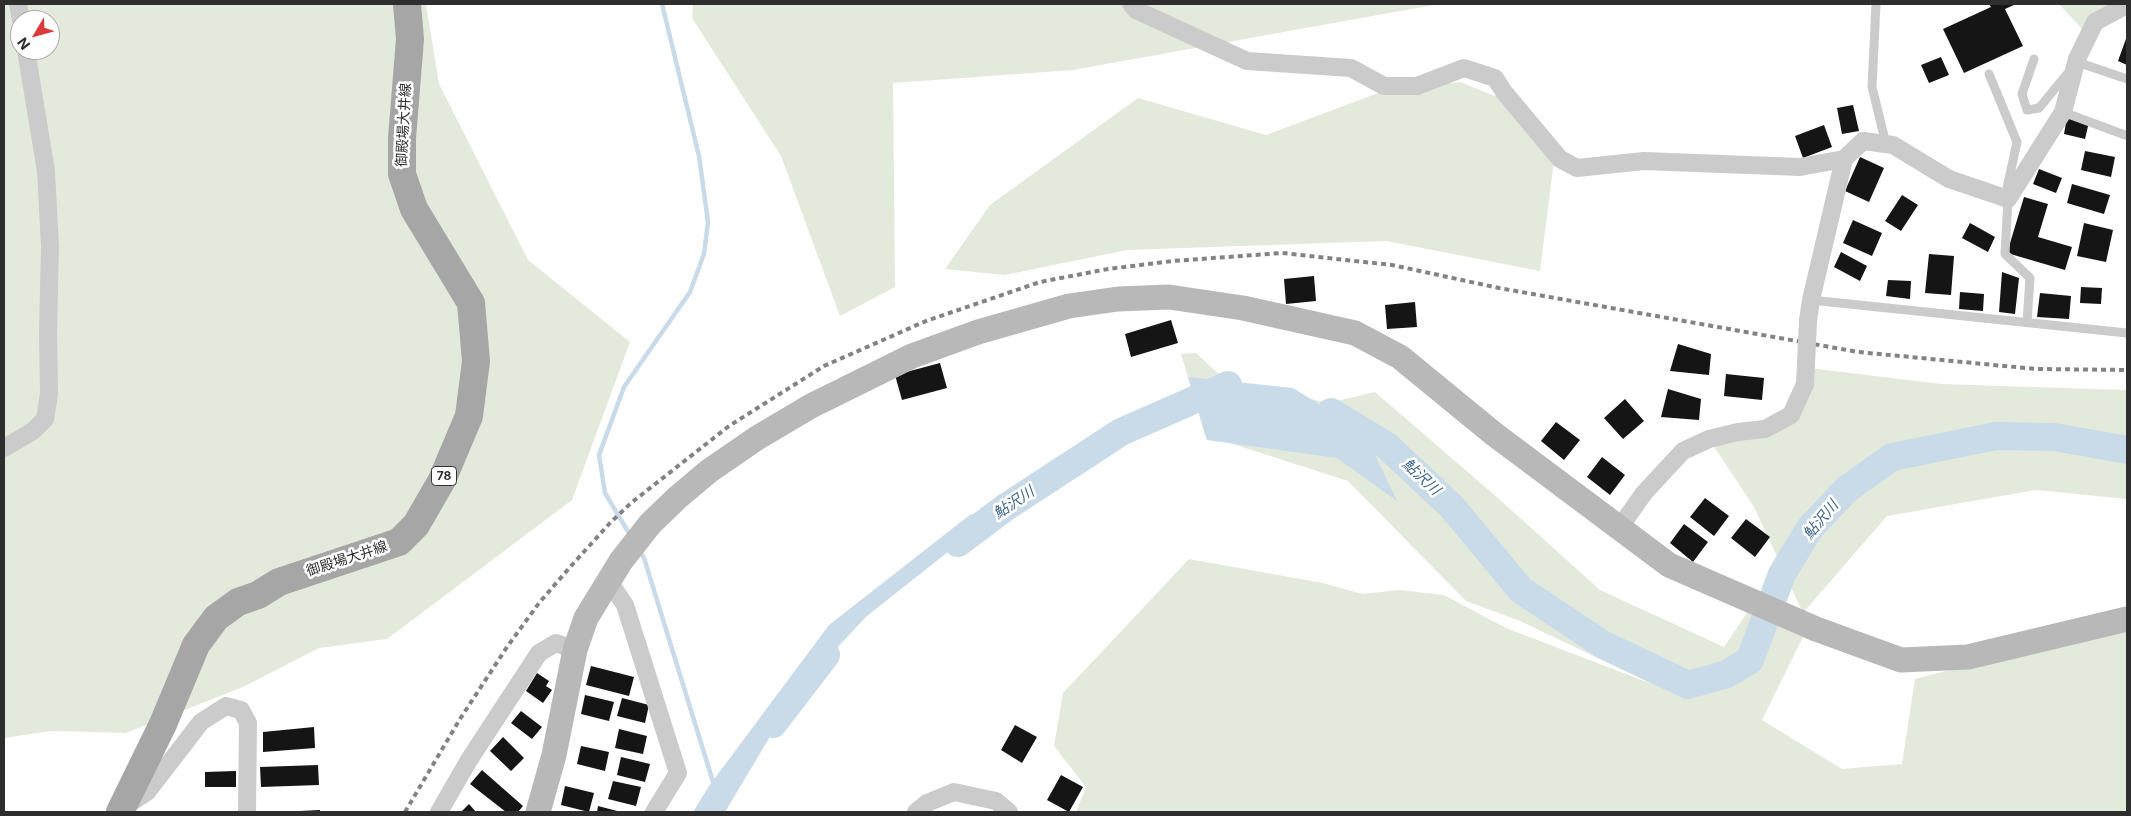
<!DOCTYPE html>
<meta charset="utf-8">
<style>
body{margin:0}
#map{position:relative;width:2131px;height:816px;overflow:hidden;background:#fff;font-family:Inter,sans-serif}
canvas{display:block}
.frame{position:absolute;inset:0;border:5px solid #2e2e2e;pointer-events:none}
.north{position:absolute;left:10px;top:10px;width:50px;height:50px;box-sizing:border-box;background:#fff;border:1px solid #ababab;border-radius:50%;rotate:233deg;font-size:14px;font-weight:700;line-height:20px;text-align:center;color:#2e2e2e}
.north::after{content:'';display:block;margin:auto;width:18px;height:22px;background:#dc3938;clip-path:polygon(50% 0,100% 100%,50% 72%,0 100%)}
</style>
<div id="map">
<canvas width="2131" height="816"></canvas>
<div class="frame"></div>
<div class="north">N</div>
</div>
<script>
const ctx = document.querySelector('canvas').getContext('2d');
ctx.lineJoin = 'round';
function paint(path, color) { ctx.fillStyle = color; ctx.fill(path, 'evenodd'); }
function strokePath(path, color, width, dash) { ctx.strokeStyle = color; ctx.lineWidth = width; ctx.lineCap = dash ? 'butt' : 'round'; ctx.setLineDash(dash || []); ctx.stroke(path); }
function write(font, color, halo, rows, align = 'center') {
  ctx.font = font + ' Inter,"Noto Sans JP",sans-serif'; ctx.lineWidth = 5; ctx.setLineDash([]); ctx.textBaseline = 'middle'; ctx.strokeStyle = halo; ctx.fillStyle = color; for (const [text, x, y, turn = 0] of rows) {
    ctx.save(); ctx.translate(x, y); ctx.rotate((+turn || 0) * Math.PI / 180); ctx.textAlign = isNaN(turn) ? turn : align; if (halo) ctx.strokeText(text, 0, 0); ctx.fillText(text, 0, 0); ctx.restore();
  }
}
paint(new Path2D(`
 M 4,4 L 426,4 L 439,84 L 528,260 L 630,342 L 572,500 L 387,639 L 319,648 L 243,687 L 126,733 L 51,731 L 4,738 ZM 20,20 L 50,20 L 50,50 L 20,50 Z
 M 693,4 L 1439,4 L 1073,70 L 893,83 L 895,287 L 840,316 L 781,156 L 692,18 Z
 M 2059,4 L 2125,4 L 2085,32 Z
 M 1460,82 L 1513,103 L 1554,161 L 1540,271 L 1386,241 L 1127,250 L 1005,275 L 945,269 L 990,205 L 1138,98 L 1266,135 L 1378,93 Z
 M 1196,353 L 1223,378 L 1328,403 L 1375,392 L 1498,498 L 1600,590 L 1724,647 L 1747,613 L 1803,637 L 1762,720 L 1842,769 L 1902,764 L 1915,679 L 2127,624 L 2127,812 L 1076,812 L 1086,787 L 1054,746 L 1063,693 L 1189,559 L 1323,583 L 1362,594 L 1399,590 L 1444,595 L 1506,628 L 1652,684 L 1520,621 L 1466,601 L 1348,481 L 1205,435 L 1181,354 Z
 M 1809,368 L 1941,384 L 2127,390 L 2127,499 L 2036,490 L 1887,516 L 1803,613 L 1754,507 L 1709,439 L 1791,415 Z`), '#e3eadc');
paint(new Path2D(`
 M 1188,377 L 1293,388 L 1364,432 L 1397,501 L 1337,458 L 1207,440 Z
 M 971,514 L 987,521 L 867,616 L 799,688 L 725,812 L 693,812 L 709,786 L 829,625 Z`), '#c9dae9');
strokePath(new Path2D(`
 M 630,535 L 605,493 L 599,455 L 624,387 L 690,292 L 704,254 L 708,222 L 699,156 L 662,4
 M 639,550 L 644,558 L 714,785`), '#c9dae9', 4.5);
strokePath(new Path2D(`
 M 1331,412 L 1387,446 L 1452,507 L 1521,590 L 1602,644 L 1688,685 L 1727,674 L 1750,660 L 1782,574 L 1810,528 L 1847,489 L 1892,457 L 1996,436 L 2054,437 L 2127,450
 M 958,543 L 1006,507 L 1121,432 L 1228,385
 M 773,724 L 826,655`), '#c9dae9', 28);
paint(new Path2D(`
 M 1989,4 L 2016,4 L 2005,9 L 2023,46 L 1964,73 L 1943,29 L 1991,7 Z
 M 2127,36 L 2127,65 L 2118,61 Z
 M 1941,57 L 1949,75 L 1929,83 L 1921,65 Z
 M 1853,105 L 1859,131 L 1842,134 L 1837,108 Z
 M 2067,117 L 2089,122 L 2085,139 L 2064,134 Z
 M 1824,125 L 1832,147 L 1803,158 L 1795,136 Z
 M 2085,151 L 2115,157 L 2111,177 L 2081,170 Z
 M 1860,157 L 1884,168 L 1869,202 L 1845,191 Z
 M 2039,169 L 2062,178 L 2056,193 L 2033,184 Z
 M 2072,184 L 2110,195 L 2104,214 L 2067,203 Z
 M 1902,195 L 1918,205 L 1901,231 L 1885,221 Z
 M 2024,197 L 2048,204 L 2038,237 L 2072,247 L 2065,270 L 2007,253 Z
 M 1853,220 L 1882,233 L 1872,256 L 1843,243 Z
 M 1970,223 L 1995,237 L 1988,252 L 1962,238 Z
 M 2084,223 L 2113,230 L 2106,262 L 2077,256 Z
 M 1841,252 L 1867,266 L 1860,281 L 1834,267 Z
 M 1929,254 L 1954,256 L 1951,295 L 1925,293 Z
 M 2002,272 L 2019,278 L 2015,314 L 1999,312 Z
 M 1314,276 L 1316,301 L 1286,304 L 1284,279 Z
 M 1888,280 L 1911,281 L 1910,299 L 1886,296 Z
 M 2081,287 L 2102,288 L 2101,304 L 2080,303 Z
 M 1960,292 L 1984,294 L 1983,311 L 1959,309 Z
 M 2040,293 L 2071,296 L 2069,319 L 2037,317 Z
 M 1415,302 L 1417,327 L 1387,329 L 1385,305 Z
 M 1171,320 L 1178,343 L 1131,357 L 1125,334 Z
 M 1678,344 L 1711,354 L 1709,375 L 1670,371 Z
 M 940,363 L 947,388 L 902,400 L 895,375 Z
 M 1726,374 L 1764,378 L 1762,400 L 1724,396 Z
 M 1668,389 L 1701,399 L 1699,420 L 1661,417 Z
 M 1625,399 L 1644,421 L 1623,439 L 1604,418 Z
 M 1556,422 L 1580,440 L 1564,460 L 1541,441 Z
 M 1602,457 L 1625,475 L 1610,495 L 1587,477 Z
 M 1705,498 L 1729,516 L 1714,536 L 1690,517 Z
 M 1746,519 L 1770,537 L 1755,557 L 1731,538 Z
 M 1684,524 L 1708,542 L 1693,562 L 1670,543 Z
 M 591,666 L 634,677 L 629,696 L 586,685 Z
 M 537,673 L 549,681 L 546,686 L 552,690 L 543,703 L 526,691 Z
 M 585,695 L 614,702 L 609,721 L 581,714 Z
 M 622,698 L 649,705 L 645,723 L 617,716 Z
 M 521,711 L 542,727 L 532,739 L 511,723 Z
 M 1015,725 L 1037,737 L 1022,763 L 1001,750 Z
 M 314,727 L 315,748 L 263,752 L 263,732 Z
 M 619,729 L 647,736 L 643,754 L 615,748 Z
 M 503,737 L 524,758 L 511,771 L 490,751 Z
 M 581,746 L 609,752 L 605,771 L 577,764 Z
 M 621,757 L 650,764 L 645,782 L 617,775 Z
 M 318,765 L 319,785 L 261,787 L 260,767 Z
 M 482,770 L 523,806 L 518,812 L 506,812 L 470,784 Z
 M 236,771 L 236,787 L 205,787 L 205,772 Z
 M 1061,775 L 1083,787 L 1069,812 L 1047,800 Z
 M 613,781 L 641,787 L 636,806 L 608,799 Z
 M 565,786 L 594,793 L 589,812 L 561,805 Z
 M 469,804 L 476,812 L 461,812 Z
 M 598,806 L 621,812 L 597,812 Z
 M 320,810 L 320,812 L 300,812 L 300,811 Z`), '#151515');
strokePath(new Path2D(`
 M 1876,4 L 1872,87 L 1886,144
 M 2034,59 L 2022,94 L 2027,110 L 2039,108 L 2077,62 L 2127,79
 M 1989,74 L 2017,142 L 2006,193
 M 2063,112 L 2125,135
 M 2008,199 L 2005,254 L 2030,278 L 2027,322
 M 1811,300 L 2127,333`), '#cbcbcb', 9);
strokePath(new Path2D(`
 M 18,4 L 21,20
 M 1131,4 L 1136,10 L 1247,61 L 1351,68 L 1384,86 L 1417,86 L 1464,68 L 1495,78 L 1504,92 L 1560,159 L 1577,168 L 1644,161 L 1800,167 L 1844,159
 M 1808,321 L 1811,300 L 1844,159 L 1863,141 L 1893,145 L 1949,179 L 2008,199 L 2063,112 L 2077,59 L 2095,22 L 2127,5
 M 4,448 L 33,431 L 45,419 L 49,394 L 48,331 L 50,247 L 46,171 L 26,50
 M 1620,527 L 1644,493 L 1683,451 L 1709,439 L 1738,432 L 1765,429 L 1791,415 L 1805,384
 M 608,580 L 625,605 L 678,773 L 654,812
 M 124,807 L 147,792 L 201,722 L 226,706 L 241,710 L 248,723 L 247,812
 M 439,812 L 469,760 L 539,653 L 556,643 L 575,650
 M 916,812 L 927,803 L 954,792 L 996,801 L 1009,812`), '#cbcbcb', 18);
strokePath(new Path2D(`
 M 538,812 L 554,755 L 575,650 L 586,618 L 621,561 L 650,524 L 677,498 L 709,471 L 757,438 L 811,406 L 912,356 L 978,332 L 1069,306 L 1118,299 L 1169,297 L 1243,308 L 1355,333 L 1400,357 L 1494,434 L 1669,565 L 1816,629 L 1901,660 L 1968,657 L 2127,619`), '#b8b8b8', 25);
strokePath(new Path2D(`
 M 120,812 L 163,724 L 196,645 L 216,618 L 238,602 L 258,595 L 279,582 L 399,542 L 416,525 L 442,480 L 469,416 L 476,361 L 471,303 L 414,209 L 402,174 L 402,138 L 410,39 L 407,4`), '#a6a6a6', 28);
strokePath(new Path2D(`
 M 405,812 L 460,719 L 507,647 L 539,603 L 571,566 L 610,523 L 631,503 L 729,426 L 824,366 L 926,321 L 1040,282 L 1108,269 L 1173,261 L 1282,253 L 1392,265 L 1499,288 L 1858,352 L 2036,369 L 2127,370`), '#838383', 4, [5, 4]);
strokePath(new Path2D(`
 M 1805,384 L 1808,321`), '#cbcbcb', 18);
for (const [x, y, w] of [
 [444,476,25]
]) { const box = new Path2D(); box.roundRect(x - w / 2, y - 9.5, w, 19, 4); ctx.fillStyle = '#fff'; ctx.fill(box); strokePath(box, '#2e2e2e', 1); }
write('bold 12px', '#2e2e2e', null, [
 ["78",444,476]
]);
write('14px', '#2e2e2e', '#fff', [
 ["御殿場大井線",404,125,-87],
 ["御殿場大井線",347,559,-18]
]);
write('italic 15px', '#40688b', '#fff', [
 ["鮎沢川",1421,477,43],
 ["鮎沢川",1014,503,-34],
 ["鮎沢川",1821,520,-50]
]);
</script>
